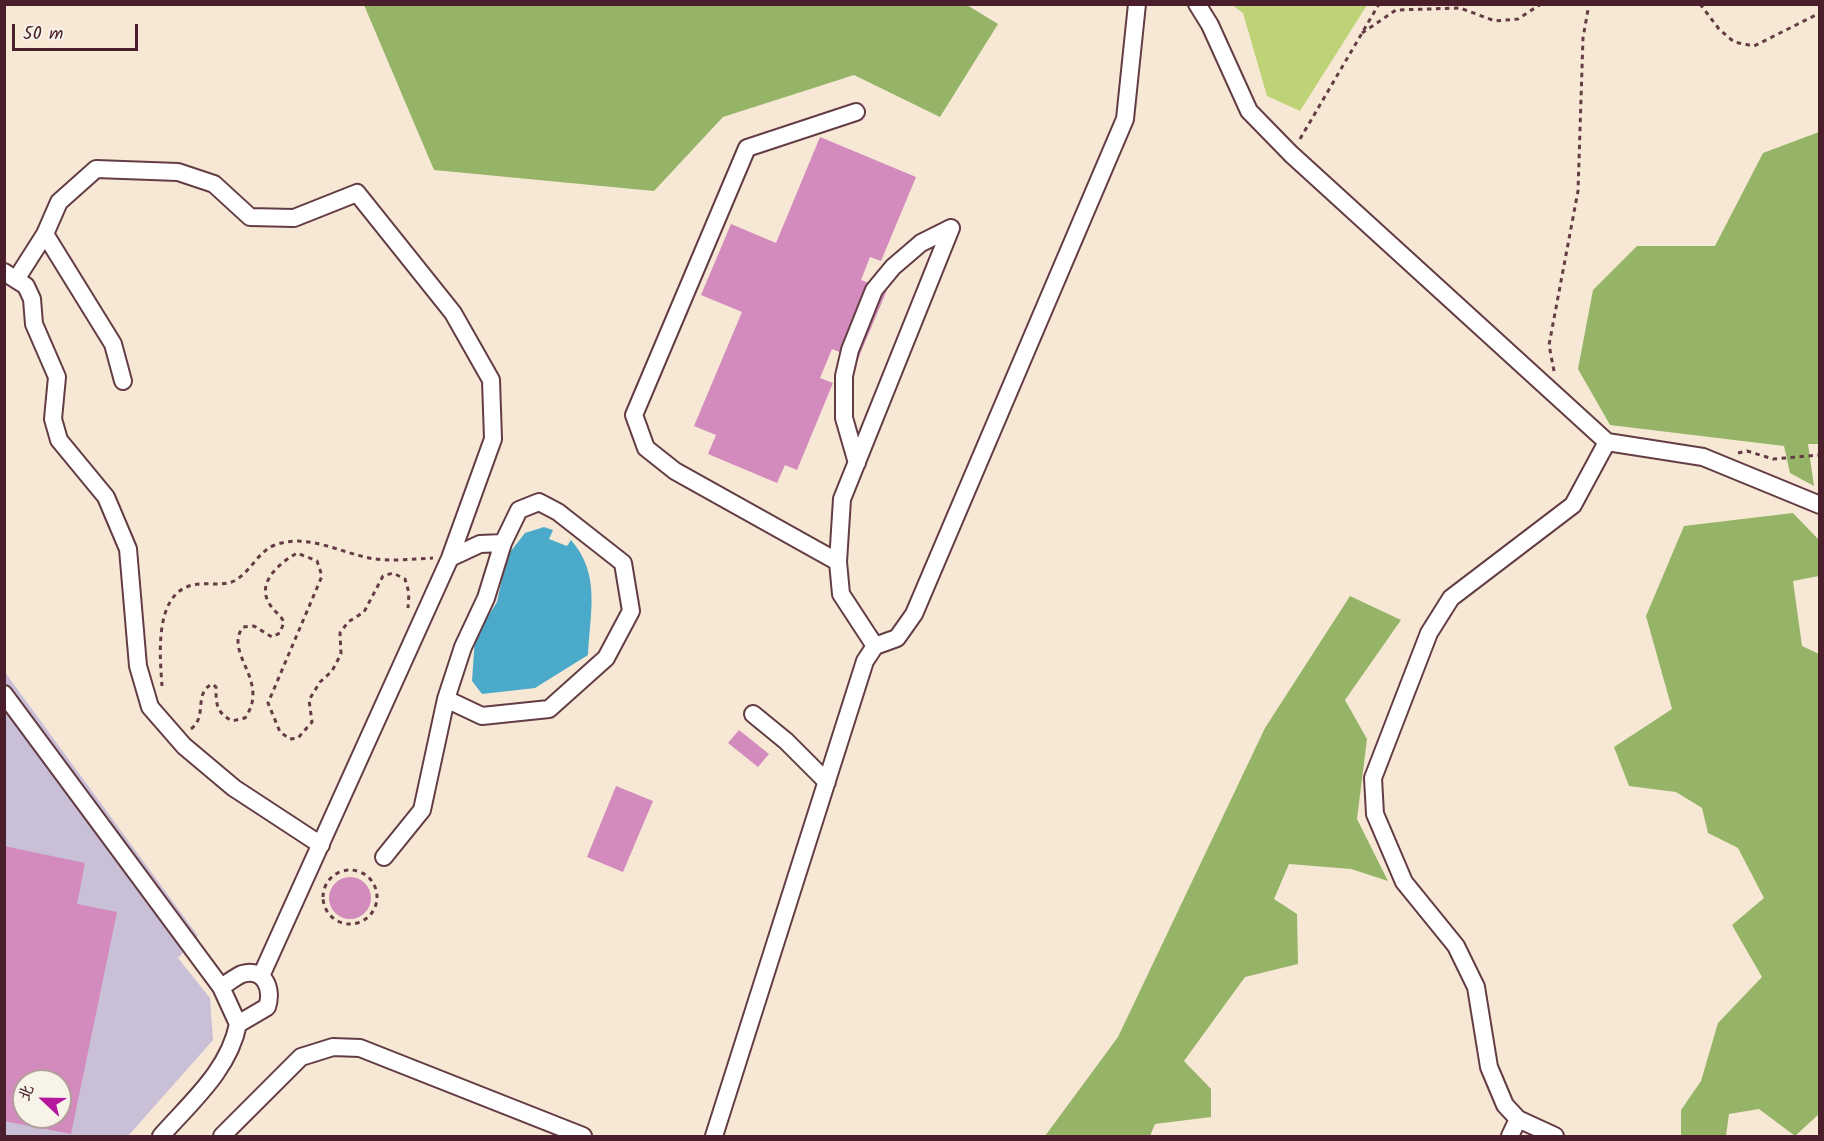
<!DOCTYPE html>
<meta charset="utf-8">
<style>
body{margin:0}
#map{position:relative;width:1824px;height:1141px;overflow:hidden;background:#f6e8d5;font-family:Kalam,"LXGW WenKai TC",sans-serif}
canvas{display:block}
.frame{position:absolute;inset:0;border:6px solid #4a1f2b;pointer-events:none}
.north{position:absolute;left:12px;top:1069px;width:60px;height:60px;box-sizing:border-box;background:#f7f3e8;border:2px solid #b29e9c;border-radius:50%;rotate:292deg;font-size:16px;font-weight:700;line-height:24px;text-align:center;color:#4a1f2b}
.north::after{content:'';display:block;margin:auto;width:21px;height:27px;background:#b5179e;clip-path:polygon(50% 0,100% 100%,50% 72%,0 100%)}
.scale{position:absolute;left:12px;top:24px;width:126px;height:27px;box-sizing:border-box;border:3px solid #4a1f2b;border-top:0;padding-left:8px;font-size:18px;line-height:21px;white-space:nowrap;color:#4a1f2b;-webkit-text-stroke:4px #f7f3e8;paint-order:stroke}
</style>
<div id="map">
<canvas width="1824" height="1141"></canvas>
<div class="frame"></div>
<div class="north">北</div>
<div class="scale">50 m</div>
</div>
<script>
const ctx = document.querySelector('canvas').getContext('2d');
ctx.lineJoin = 'round';
function paint(path, color) { ctx.fillStyle = color; ctx.fill(path, 'evenodd'); }
function strokePath(path, color, width, dash) { ctx.strokeStyle = color; ctx.lineWidth = width; ctx.lineCap = dash ? 'butt' : 'round'; ctx.setLineDash(dash || []); ctx.stroke(path); }
paint(new Path2D(`
 M 4,671 L 198,936 L 178,958 L 210,998 L 213,1040 L 128,1136 L 5,1136 ZM 24,1081 L 60,1081 L 60,1117 L 24,1117 Z`), '#c9bfd7');
paint(new Path2D(`
 M 1232,5 L 1367,5 L 1300,111 L 1267,96 L 1243,13 Z`), '#bed276');
paint(new Path2D(`
 M 967,5 L 998,24 L 940,117 L 854,75 L 723,117 L 654,191 L 434,170 L 364,5 Z
 M 1819,132 L 1820,444 L 1808,444 L 1814,486 L 1790,473 L 1784,446 L 1610,425 L 1578,369 L 1593,290 L 1637,246 L 1715,246 L 1763,153 Z
 M 1793,513 L 1820,541 L 1819,576 L 1793,581 L 1802,646 L 1819,654 L 1819,1114 L 1795,1136 L 1759,1109 L 1729,1114 L 1726,1136 L 1681,1136 L 1681,1110 L 1701,1081 L 1718,1023 L 1762,977 L 1732,925 L 1764,898 L 1738,848 L 1708,833 L 1702,808 L 1676,792 L 1629,786 L 1614,747 L 1672,709 L 1646,616 L 1684,526 Z
 M 1350,596 L 1401,620 L 1345,700 L 1367,739 L 1357,819 L 1388,881 L 1351,869 L 1289,864 L 1274,899 L 1297,914 L 1298,964 L 1245,977 L 1184,1061 L 1211,1089 L 1211,1117 L 1155,1124 L 1150,1136 L 1045,1136 L 1118,1037 L 1265,728 Z`), '#96b467');
paint(new Path2D(`
 M 544,527 L 553,530 L 549,539 L 567,546 L 571,540 C 601,574 590,613 588,655 L 535,688 L 482,694 L 472,681 L 475,637 L 497,602 L 507,556 L 525,533 Z`), '#4ba9c9');
paint(new Path2D(`
 M 820,137 L 916,177 L 881,261 L 870,257 L 861,280 L 887,290 L 858,359 L 832,349 L 820,378 L 833,383 L 797,470 L 785,465 L 777,483 L 708,454 L 716,435 L 694,426 L 742,312 L 701,295 L 731,224 L 776,243 Z
 M 739,730 L 769,754 L 758,767 L 728,743 Z
 M 616,786 L 653,801 L 623,872 L 587,857 Z
 M 4,846 L 85,863 L 77,904 L 117,912 L 71,1134 L 4,1121 ZM 24,1081 L 60,1081 L 60,1117 L 24,1117 Z
 M329 898a21 21 0 1 1 42 0a21 21 0 1 1-42 0Z`), '#d28bbc');
const minor = new Path2D(`
 M 1197,4 L 1210,25 L 1249,111 L 1291,154 L 1607,442 L 1573,505 L 1451,598 L 1429,633 L 1373,778 L 1375,814 L 1404,882 L 1456,946 L 1476,987 L 1489,1067 L 1505,1105 L 1518,1119 L 1555,1136
 M 45,234 L 113,344 L 123,381
 M 4,272 L 26,286 L 32,299 L 34,324 L 57,377 L 53,419 L 59,440 L 106,497 L 128,549 L 138,666 L 150,707 L 184,746 L 234,788 L 321,845
 M 17,278 L 45,234 L 59,202 L 96,169 L 178,172 L 214,184 L 250,217 L 294,218 L 357,193 L 453,313 L 491,380 L 493,439 L 450,558 L 261,976
 M 1607,442 L 1703,457 L 1820,505
 M 857,463 L 844,418 L 844,376 L 850,350 L 874,290 L 893,267 L 921,243 L 951,228
 M 539,502 L 558,512 L 623,563 L 631,611 L 606,658 L 549,709 L 482,716 L 446,699 L 463,647 L 486,598 L 503,543 L 519,510 Z
 M 450,558 L 480,544 L 503,543
 M 838,562 L 675,471 L 646,448 L 634,415 L 747,148 L 856,112
 M 875,646 L 841,594 L 838,562 L 842,499 L 951,228
 M 4,694 L 221,987 L 238,1024 L 267,1007 C 273,990 265,967 242,974 C 235,977 228,983 221,987
 M 753,714 L 786,741 L 827,782
 M 384,857 L 422,810 L 446,699
 M 161,1136 C 191,1102 229,1070 238,1024
 M 222,1136 L 301,1057 L 333,1047 L 360,1048 L 583,1136
 M 714,1136 L 865,661 L 875,646 L 897,638 L 914,614 L 1125,119 L 1137,4
 M 1510,1136 L 1518,1119`);
strokePath(minor, '#643d44', 20);
strokePath(new Path2D(`
 M 1700,4 L 1719,29 L 1734,42 L 1754,46 L 1820,13
 M 1362,33 L 1396,10 L 1460,8 L 1495,21 L 1518,19 L 1541,4
 M 1300,139 L 1379,4
 M 1554,371 L 1549,345 L 1578,191 L 1583,38 L 1589,4
 M 1738,453 L 1747,451 L 1773,459 L 1820,455
 M 162,686 C 160,657 154,598 189,586 C 203,581 221,587 234,581 C 251,572 258,551 275,545 C 306,533 339,552 369,558 C 389,562 413,559 433,558
 M 191,729 C 208,716 193,694 212,684 L 216,687 C 216,704 216,712 232,721 L 245,718 C 271,681 223,653 243,627 L 254,626 L 272,637 L 280,633 L 284,622 C 280,614 273,611 269,603 C 256,582 281,562 297,553 L 317,561 L 322,576 L 268,703 L 280,732 L 290,739 L 298,738 L 312,722 L 309,700 L 320,682 L 332,671 L 341,654 L 340,633 L 348,622 L 364,612 L 383,576 L 393,573 L 405,579 L 409,593 L 408,608
 M323 897a27 27 0 1 1 54 0a27 27 0 1 1-54 0Z`), '#643d44', 3, [4.5, 4.5]);
strokePath(minor, '#fff', 16);
</script>
